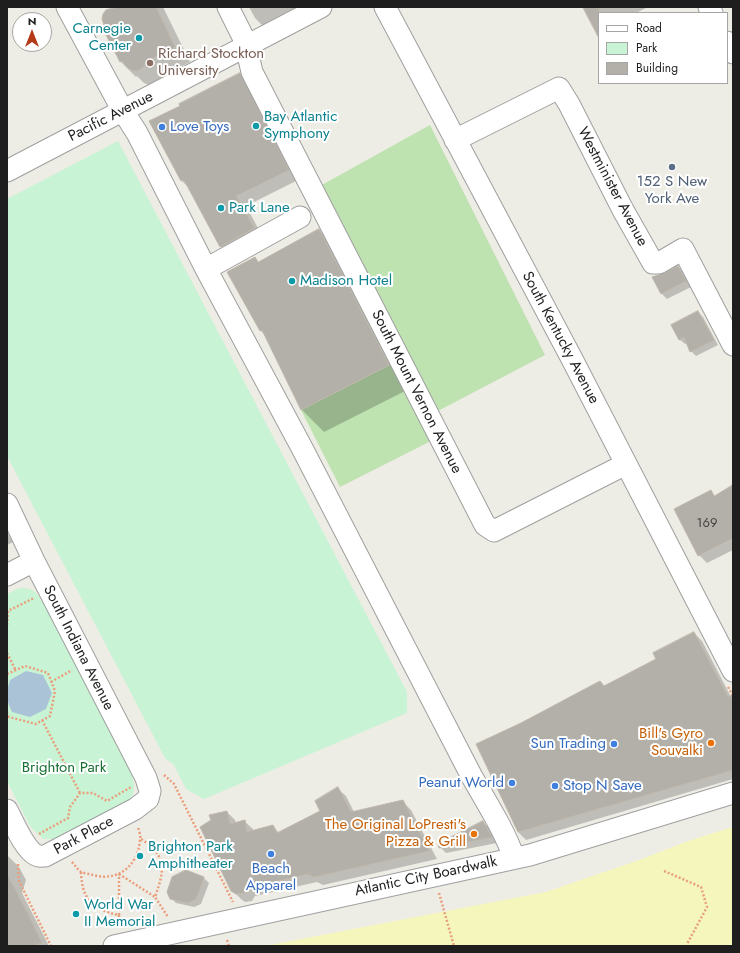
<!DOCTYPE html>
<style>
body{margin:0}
#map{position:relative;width:740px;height:953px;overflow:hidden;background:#eeede5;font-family:Jost,sans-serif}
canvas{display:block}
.frame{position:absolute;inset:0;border:8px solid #1e1e1e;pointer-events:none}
.legend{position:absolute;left:598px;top:12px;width:130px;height:72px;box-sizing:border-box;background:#fff;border:1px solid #a5a5a5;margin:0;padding:5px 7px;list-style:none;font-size:12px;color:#1e1e1e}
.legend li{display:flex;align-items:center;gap:8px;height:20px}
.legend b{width:20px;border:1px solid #a5a5a5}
.north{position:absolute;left:12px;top:12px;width:40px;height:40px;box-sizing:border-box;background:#fff;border:1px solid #a5a5a5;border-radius:50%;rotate:0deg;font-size:11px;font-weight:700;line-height:16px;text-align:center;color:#1e1e1e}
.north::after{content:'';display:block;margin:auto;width:14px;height:18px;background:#b43919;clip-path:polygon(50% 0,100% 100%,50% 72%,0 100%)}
</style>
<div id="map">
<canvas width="740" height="953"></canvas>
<div class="frame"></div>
<ul class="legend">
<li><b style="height:5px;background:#fff"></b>Road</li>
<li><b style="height:11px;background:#c8f3d4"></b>Park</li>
<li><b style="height:11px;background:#b3afa9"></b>Building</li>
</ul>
<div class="north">N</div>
</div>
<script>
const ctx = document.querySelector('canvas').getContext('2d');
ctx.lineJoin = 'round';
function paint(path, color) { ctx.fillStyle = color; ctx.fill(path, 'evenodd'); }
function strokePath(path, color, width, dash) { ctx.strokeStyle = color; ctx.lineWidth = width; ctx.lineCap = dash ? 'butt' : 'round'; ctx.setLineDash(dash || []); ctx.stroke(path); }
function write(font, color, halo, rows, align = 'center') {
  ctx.font = font + ' Jost,sans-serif'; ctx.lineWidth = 4; ctx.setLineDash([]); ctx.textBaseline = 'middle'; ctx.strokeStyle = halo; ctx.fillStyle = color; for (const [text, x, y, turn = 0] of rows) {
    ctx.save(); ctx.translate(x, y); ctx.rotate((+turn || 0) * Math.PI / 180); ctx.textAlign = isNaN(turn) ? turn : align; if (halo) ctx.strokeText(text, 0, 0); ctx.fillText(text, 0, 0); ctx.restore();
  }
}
paint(new Path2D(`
 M 430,125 L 545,355 L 436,412 L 320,186 Z
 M 394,363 L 433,440 L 340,487 L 301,410 Z`), '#bfe2b1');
paint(new Path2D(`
 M 733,827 L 733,946 L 265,946 L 546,892 L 642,859 L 688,841 Z`), '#f5f6bb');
paint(new Path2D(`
 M 118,141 L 407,692 L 407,713 L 204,799 L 186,789 L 174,765 L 165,758 L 7,456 L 7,199 Z
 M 19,588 C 32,588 35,590 42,601 L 132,775 C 135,788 136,791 128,802 L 54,839 L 43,839 L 30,826 L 7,781 L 7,594 Z`), '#c8f3d4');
paint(new Path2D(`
 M 26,671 L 43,675 L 52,693 L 46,709 L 30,717 L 12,712 C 6,700 6,693 10,680 Z`), '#abc3d6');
paint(new Path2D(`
 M 121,7 L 163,7 L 190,62 L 162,76 L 159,81 L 149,85 L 144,83 L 137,76 L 136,77 L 121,62 L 105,30 L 106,29 L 106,10 Z
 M 249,7 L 314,7 L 266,29 L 255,18 Z
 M 584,7 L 648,7 L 636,13 L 599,13 L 599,31 Z
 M 240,74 L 250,85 L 298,180 L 246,206 L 264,239 L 231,257 L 221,246 L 190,189 L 182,181 Z
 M 319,230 L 341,252 L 411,388 L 324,432 L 301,409 L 265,335 L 261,331 L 255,258 L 259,263 Z
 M 678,267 L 683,272 L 691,287 L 667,299 L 662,294 L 653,277 L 665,274 Z
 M 698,312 L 703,317 L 718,345 L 696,356 L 691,351 L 687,343 L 685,344 L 679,339 Z
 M 733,486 L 733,550 L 707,563 L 699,555 L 710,491 L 715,496 Z
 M 7,532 L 13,542 L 7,545 Z
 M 694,633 L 702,641 L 733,701 L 733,779 L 526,840 L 518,832 L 477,745 L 605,687 L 657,659 Z
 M 337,788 L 346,796 L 354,812 L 403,802 L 411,810 L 437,859 L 323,885 L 317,882 L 255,896 L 252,901 L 245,902 L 241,899 L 232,890 L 227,812 L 235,820 L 236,823 L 244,821 L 253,829 L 253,831 L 273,826 L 279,833 L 322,811 Z
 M 483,822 L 489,828 L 497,843 L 446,853 L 440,847 Z
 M 7,855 L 19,867 L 26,880 L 22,893 L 49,946 L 7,946 Z
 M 186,872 L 204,878 L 209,883 L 201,904 L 194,907 L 176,903 L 171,898 Z`), '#0003');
const building = new Path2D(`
 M 119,7 L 156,7 L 175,47 L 147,61 L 144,66 L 139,70 L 133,71 L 128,68 L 122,61 L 120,62 L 103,29 L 105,28 L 102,19 L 103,14 L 106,10 Z
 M 583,7 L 599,7 L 599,38 Z
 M 240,73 L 289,170 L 236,196 L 254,228 L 220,247 L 184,180 L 181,181 L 149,121 L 180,106 L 179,104 Z
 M 319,229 L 389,365 L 301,410 L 262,330 L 260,331 L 227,272 L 255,257 L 258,262 Z
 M 678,266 L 686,281 L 661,294 L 652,277 L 665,273 Z
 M 698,311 L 714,340 L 690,352 L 684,337 L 679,340 L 671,325 Z
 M 733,485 L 733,538 L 698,556 L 674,509 L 711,490 L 714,496 Z
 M 694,632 L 728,697 L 733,695 L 733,770 L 518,832 L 476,744 L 521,723 L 600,681 L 604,686 L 656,659 L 653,653 Z
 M 338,787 L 351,812 L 403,800 L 429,851 L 314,877 L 308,874 L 252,887 L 247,888 L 244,893 L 236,894 L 231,891 L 200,827 L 211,820 L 209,815 L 227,811 L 230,824 L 245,820 L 247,832 L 273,825 L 277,833 L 320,811 L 315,801 Z
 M 483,821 L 492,837 L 439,848 L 438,844 Z
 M 186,870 L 204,877 L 196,899 L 188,903 L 170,899 L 167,892 L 172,877 Z
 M 7,874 L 27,912 L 42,943 L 31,946 L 7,946 Z`);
paint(building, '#b3afa9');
strokePath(building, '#beb7aa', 1);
const minor = new Path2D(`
 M 67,7 L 123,111 L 137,133 L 206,269 L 302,448 L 471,775 C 486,802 504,829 514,858
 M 228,7 L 247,45 L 249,59 L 252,72 L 485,525 L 494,531 L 626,464
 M 385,7 L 572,359 L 733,671
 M 709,7 L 712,13
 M 727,42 L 733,53
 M 455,140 L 559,88 L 569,104 L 623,210 L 653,263 L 659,263 L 683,249 L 733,345
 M 7,171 L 321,7
 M 206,269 L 300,217
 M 7,504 L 34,561 L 146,778 L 150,791 L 148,799 L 135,809 L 45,856 C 42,856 39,857 36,855 C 24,849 13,821 7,810
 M 7,575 L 34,561
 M 114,946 L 530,855 L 733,793`);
strokePath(minor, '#9f9f9f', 23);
strokePath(new Path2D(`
 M 7,625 L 8,611 L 34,598
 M 7,653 L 16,671
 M 7,674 L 25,666 L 48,673 L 55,691 L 50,716 L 36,724 L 9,717 L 7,713
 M 51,682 L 72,670
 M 728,687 L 733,696
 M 42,720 L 80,793
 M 164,775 L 174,784 L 233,902
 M 39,834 L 68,818 L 70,807 L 80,793 L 93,793 L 107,801 L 131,787
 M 141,839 C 167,856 165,869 155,897 L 168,917
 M 72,862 C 75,865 77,869 81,872 C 84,873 89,874 93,875 C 118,882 138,866 140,840 C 141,836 139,831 138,827
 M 18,864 L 19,881 L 51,946
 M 664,871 L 701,887 L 707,907 L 687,944
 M 81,872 C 82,899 92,910 119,915 L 119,928
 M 119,874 L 155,897
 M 439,893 L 454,946
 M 119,915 L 119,874
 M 227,940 L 229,946`), '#e99e7c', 2.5, [2, 2]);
strokePath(minor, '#fff', 21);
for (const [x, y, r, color] of [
 [139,38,4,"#0f9aa8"],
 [150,63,4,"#8d6e63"],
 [256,126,4,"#0f9aa8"],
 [162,127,4,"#3f7fe0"],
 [672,167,4,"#5c6f8a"],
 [221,208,4,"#0f9aa8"],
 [292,281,4,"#0f9aa8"],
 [711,743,4,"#e8710a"],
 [614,744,4,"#3f7fe0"],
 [512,783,4,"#3f7fe0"],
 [555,786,4,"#3f7fe0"],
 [474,834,4,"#e8710a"],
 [271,854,4,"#3f7fe0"],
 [140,856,4,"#0f9aa8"],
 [76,914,4,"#0f9aa8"]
]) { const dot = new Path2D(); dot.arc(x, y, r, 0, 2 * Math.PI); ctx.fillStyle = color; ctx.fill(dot); strokePath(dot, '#fff', 1.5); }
write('13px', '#434241', null, [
 ["169",707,524]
]);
write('15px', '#0d838f', '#fff', [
 ["Carnegie",131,29,"right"],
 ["Center",131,46,"right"],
 ["Bay Atlantic",264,117],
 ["Symphony",264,134],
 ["Park Lane",229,208],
 ["Madison Hotel",300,281],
 ["Brighton Park",148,847],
 ["Amphitheater",148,864],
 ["World War",84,905],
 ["II Memorial",84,922]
], 'left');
write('15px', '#785e54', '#fff', [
 ["Richard Stockton",158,54],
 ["University",158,71]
], 'left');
write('15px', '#1e1e1e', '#fff', [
 ["Pacific Avenue",111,117,-27],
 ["Westminister Avenue",612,187,62],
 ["South Kentucky Avenue",560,338,62],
 ["South Mount Vernon Avenue",416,392,63],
 ["South Indiana Avenue",78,648,63],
 ["Park Place",84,836,-28],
 ["Atlantic City Boardwalk",426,877,-12]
]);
write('15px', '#366cbe', '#fff', [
 ["Love Toys",170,127],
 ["Sun Trading",606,744,"right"],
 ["Peanut World",504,783,"right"],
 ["Stop N Save",563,786],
 ["Beach",271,869,"center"],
 ["Apparel",271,886,"center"]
], 'left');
write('15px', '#4e5e75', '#fff', [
 ["152 S New",672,182],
 ["York Ave",672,199]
]);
write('15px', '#c56008', '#fff', [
 ["Bill's Gyro",703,734],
 ["Souvalki",703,751],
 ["The Original LoPresti's",466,825],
 ["Pizza & Grill",466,842]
], 'right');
write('15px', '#196f33', '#fff', [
 ["Brighton Park",64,768]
]);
</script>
